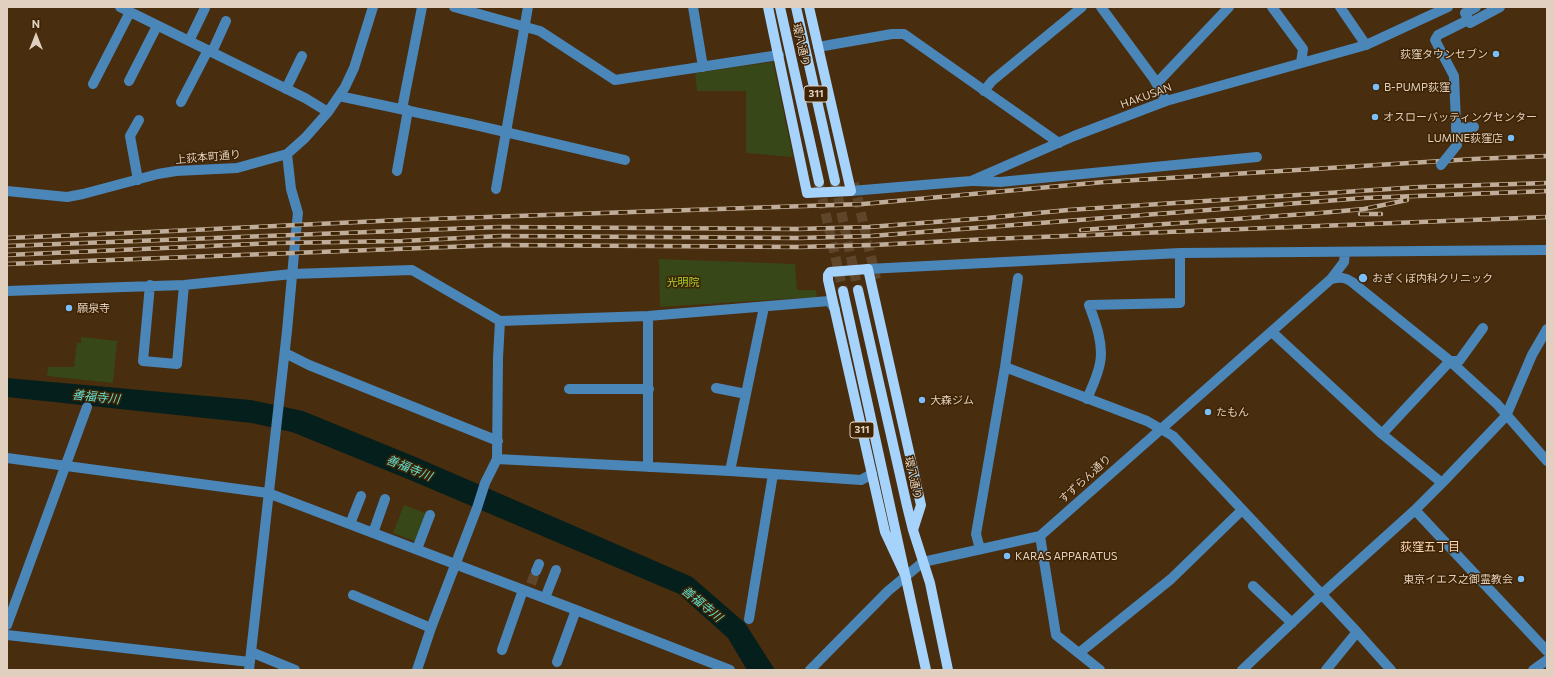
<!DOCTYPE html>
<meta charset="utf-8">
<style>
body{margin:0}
#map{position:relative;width:1554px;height:677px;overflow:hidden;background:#482d0f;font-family:Commissioner,sans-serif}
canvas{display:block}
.frame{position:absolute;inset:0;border:8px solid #e1d0bf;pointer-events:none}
.north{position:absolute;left:16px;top:16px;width:40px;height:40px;-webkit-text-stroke:3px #3d2304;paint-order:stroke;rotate:0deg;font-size:11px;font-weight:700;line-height:16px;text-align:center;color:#e1d0bf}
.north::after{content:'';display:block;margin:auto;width:14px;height:18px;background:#e1d0bf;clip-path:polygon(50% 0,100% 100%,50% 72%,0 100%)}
</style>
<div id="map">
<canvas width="1554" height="677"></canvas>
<div class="frame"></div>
<div class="north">N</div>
</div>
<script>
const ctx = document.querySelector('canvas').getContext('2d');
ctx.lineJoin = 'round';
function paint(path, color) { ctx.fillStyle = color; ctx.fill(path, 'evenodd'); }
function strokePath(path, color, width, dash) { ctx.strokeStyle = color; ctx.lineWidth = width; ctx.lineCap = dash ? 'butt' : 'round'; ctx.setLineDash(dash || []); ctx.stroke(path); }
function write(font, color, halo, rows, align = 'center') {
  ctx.font = font + ' Commissioner,"Noto Sans JP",sans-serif'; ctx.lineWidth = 3; ctx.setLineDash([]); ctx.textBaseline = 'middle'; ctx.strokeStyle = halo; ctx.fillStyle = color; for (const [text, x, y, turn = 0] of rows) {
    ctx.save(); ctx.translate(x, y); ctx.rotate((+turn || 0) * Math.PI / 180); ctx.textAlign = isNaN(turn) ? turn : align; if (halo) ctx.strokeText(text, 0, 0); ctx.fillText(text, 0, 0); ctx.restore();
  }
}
paint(new Path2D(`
 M 773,62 L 793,157 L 746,153 L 746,91 L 697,91 L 695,73 Z
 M 659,259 L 795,264 L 797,290 L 816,290 L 817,297 L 660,307 Z
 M 81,337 L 117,341 L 113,383 L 47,376 L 48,367 L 74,367 L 77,343 L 81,343 Z
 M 404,505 L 428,514 L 417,542 L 393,533 Z`), '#374717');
paint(new Path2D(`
 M 7,378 L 251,400 L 303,411 L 418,458 L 692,577 L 745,623 L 775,670 L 747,670 L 728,638 L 679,594 L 410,480 L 292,432 L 252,423 L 7,397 Z`), '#051f1c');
strokePath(new Path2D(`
 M 854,183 L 876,279
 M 531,584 L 536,571`), '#5f4529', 10, [10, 5]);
strokePath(new Path2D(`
 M 835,183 L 858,290
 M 819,184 L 843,291`), '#5f4529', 10, [10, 5]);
strokePath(new Path2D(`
 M 120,7 L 305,98 L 328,112
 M 454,7 L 540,31 L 615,80 L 779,55
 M 693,7 L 703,67
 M 1101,7 L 1154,79 L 1166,101
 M 1272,7 L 1303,49 L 1301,63
 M 1340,7 L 1366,45
 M 1476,7 L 1465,13 L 1470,23 L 1500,7
 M 189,41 L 205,8
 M 818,47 L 892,34 L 904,34 L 1059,143
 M 212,52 L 226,21
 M 129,81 L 157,26
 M 1157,83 L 1229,7
 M 93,84 L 130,12
 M 286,89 L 302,56
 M 984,91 L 992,81 L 1082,7
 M 339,96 L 471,124 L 625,160
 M 181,102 L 208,50
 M 402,109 L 422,7
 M 1456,128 L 1474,127
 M 397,171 L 408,110
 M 138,180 L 130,136 L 139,120
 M 974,181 L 1000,182 L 1257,157
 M 496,189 L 528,7
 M 7,191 L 67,197 L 83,194 L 158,174 L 176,171 L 237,168 L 287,154 L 305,138 L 328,112 L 345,87 L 354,68 L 373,7
 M 851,191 L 971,181 L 1074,136 L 1166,101 L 1366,45 L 1448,7
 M 868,269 L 1180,253 L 1547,250
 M 1331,279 C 1340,277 1345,277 1352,282 L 1450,361 L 1497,404 L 1547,461
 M 150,285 L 143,361 L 177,364 L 184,285
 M 7,291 L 184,285 L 292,274 L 412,270 L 500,321 L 648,316 L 829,301 L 835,309
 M 1272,332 L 1382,434 L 1442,483
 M 285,353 L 309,365 L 498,441
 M 1005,367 L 1147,421 L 1173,436 L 1357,632 L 1391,670
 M 716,388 L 746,394
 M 569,389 L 649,389
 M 1087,399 C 1092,387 1098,375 1100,363 C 1104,344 1095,321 1089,305 L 1180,303 L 1180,253
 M 1382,434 L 1450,361 L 1459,361 L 1483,328
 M 7,458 L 268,493 L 576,610 L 730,670
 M 497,459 L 730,471 L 861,480 L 872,474
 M 648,467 L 648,316
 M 730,471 L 764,307
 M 1415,510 L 1547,651
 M 350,524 L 361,496
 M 373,533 L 385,499
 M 1040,536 L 1056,635 L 1100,670
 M 417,549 L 430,515
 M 980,549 L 976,534 L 1005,367 L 1018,278
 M 536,571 L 539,564
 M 1253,586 L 1292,623
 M 353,595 L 431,628
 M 545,598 L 556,570
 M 749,619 L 773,474
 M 7,625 L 87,407
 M 7,635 L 250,662
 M 502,650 L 523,590
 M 251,652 L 295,670
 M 1079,653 L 1171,579 L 1242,510
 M 557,662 L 576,610
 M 249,670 L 287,331 L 296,232 L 298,213 L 291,189 L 287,154
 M 417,670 L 431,628 L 477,508 L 485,483 L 497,459 L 498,358 L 500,321
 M 810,670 L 888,591 L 923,562 L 1040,536 L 1331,279 L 1344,262 L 1345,253
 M 1242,670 L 1322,594 L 1415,510 L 1442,483 L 1506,416 L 1532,355 L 1547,329
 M 1326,670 L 1357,632
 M 1533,670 L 1547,660`), '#4a86b8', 10);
strokePath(new Path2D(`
 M 768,7 L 807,193 L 851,191 L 809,7
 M 780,7 L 819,182
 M 796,7 L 835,181
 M 858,290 L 907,506 L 913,530 L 930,583 L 948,670
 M 843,291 L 926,670
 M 906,577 L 885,532 L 828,280 L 828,275 L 830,272 L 868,269 L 921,505 L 913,530`), '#a5d3fc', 10);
const rail = new Path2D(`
 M 1360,214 L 1381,214
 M 1081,230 L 1320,213 L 1364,209 L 1407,200
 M 7,238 L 150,232 L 401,220 L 863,204 L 1104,182 L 1474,159 L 1547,156
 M 7,246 L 499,227 L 798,229 L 869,227 L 987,218 L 1068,210 L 1420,187 L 1547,183
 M 7,255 L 276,243 L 402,241 L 501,236 L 799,238 L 871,236 L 1364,198 L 1547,191
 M 7,264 L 500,245 L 799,247 L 874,245 L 989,239 L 1547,217`);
strokePath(rail, '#c0ad99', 4.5);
strokePath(rail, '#3d2304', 3, [9]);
strokePath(new Path2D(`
 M 1441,165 L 1457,145 L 1454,76 L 1435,40 L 1438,35 L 1468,20`), '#4a86b8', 10);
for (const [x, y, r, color] of [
 [1496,54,4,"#7bbef8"],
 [1376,87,4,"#7bbef8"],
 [1375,117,4,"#7bbef8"],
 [1511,138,4,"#7bbef8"],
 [1363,278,5,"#7bbef8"],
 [69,308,4,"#7bbef8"],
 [922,400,4,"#7bbef8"],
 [1208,412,4,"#7bbef8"],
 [1007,556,4,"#7bbef8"],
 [1521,579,4,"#7bbef8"]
]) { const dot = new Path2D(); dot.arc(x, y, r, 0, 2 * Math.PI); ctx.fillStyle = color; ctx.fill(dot); strokePath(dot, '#3d2304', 1.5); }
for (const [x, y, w] of [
 [816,94,24],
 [862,430,24]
]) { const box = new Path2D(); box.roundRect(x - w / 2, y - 8, w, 16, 3); ctx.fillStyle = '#3d2304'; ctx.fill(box); strokePath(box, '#e1d0bf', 1); }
write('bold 10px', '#e1d0bf', null, [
 ["311",816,94],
 ["311",862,430]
]);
write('11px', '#e1d0bf', '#3d2304', [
 ["環八通り",801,45,77],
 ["HAKUSAN",1146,96,-20],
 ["上荻本町通り",208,157,-5],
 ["環八通り",913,478,77],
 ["すずらん通り",1085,479,-42]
]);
write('11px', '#e1d0bf', '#3d2304', [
 ["荻窪タウンセブン",1488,54,"right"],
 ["B-PUMP荻窪",1384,87],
 ["オスローバッティングセンター",1383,117],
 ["LUMINE荻窪店",1503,138,"right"],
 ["おぎくぼ内科クリニック",1372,278],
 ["願泉寺",77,308],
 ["大森ジム",930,400],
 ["たもん",1216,412],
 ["KARAS APPARATUS",1015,556],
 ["東京イエス之御霊教会",1513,579,"right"]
], 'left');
write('11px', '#a3d52d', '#3d2304', [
 ["光明院",683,282]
]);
write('italic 12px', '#60dfd2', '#3d2304', [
 ["善福寺川",96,397,6],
 ["善福寺川",409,468,22],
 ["善福寺川",702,604,39]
]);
write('12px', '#fddab9', '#3d2304', [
 ["荻窪五丁目",1430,547]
]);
</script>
